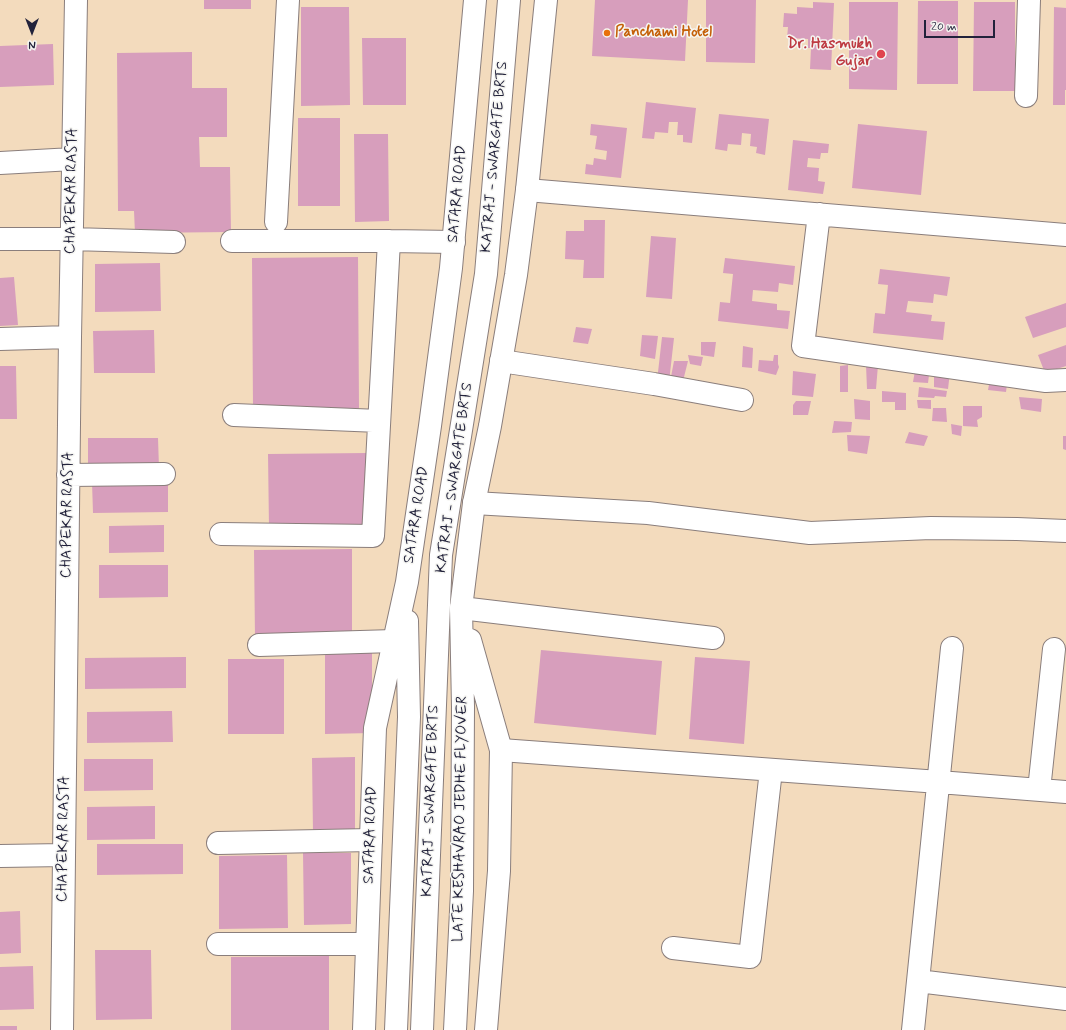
<!DOCTYPE html>
<style>
body{margin:0}
#map{position:relative;width:1066px;height:1030px;overflow:hidden;background:#f3dbbd;font-family:Mynerve,sans-serif}
canvas{display:block}
.north{position:absolute;left:12px;top:12px;width:40px;height:40px;-webkit-text-stroke:3px #f6f6f2;paint-order:stroke;rotate:180deg;font-size:11px;font-weight:700;line-height:16px;text-align:center;color:#22223b}
.north::after{content:'';display:block;margin:auto;width:14px;height:18px;background:#22223b;clip-path:polygon(50% 0,100% 100%,50% 72%,0 100%)}
.scale{position:absolute;left:924px;top:20px;width:71px;height:18px;box-sizing:border-box;border:2px solid #22223b;border-top:0;padding-left:5px;font-size:12px;line-height:14px;white-space:nowrap;color:#22223b;-webkit-text-stroke:3px #f6f6f2;paint-order:stroke}
</style>
<div id="map">
<canvas width="1066" height="1030"></canvas>
<div class="north">N</div>
<div class="scale">20 m</div>
</div>
<script>
const ctx = document.querySelector('canvas').getContext('2d');
ctx.lineJoin = 'round';
function paint(path, color) { ctx.fillStyle = color; ctx.fill(path, 'evenodd'); }
function strokePath(path, color, width, dash) { ctx.strokeStyle = color; ctx.lineWidth = width; ctx.lineCap = dash ? 'butt' : 'round'; ctx.setLineDash(dash || []); ctx.stroke(path); }
function write(font, color, halo, rows, align = 'center') {
  ctx.font = font + ' Mynerve,sans-serif'; ctx.lineWidth = 3; ctx.setLineDash([]); ctx.textBaseline = 'middle'; ctx.strokeStyle = halo; ctx.fillStyle = color; for (const [text, x, y, turn = 0] of rows) {
    ctx.save(); ctx.translate(x, y); ctx.rotate((+turn || 0) * Math.PI / 180); ctx.textAlign = isNaN(turn) ? turn : align; if (halo) ctx.strokeText(text, 0, 0); ctx.fillText(text, 0, 0); ctx.restore();
  }
}
paint(new Path2D(`
 M 204,0 L 251,0 L 251,9 L 204,9 Z
 M 595,0 L 688,0 L 685,61 L 592,56 Z
 M 706,0 L 756,0 L 755,63 L 706,62 Z
 M 918,1 L 958,1 L 958,84 L 917,84 Z
 M 813,2 L 834,3 L 831,70 L 810,69 L 811,48 L 808,48 L 808,39 L 787,38 L 788,27 L 783,27 L 784,13 L 797,14 L 797,7 L 813,8 Z
 M 849,2 L 898,2 L 897,90 L 849,89 Z
 M 974,2 L 1015,2 L 1015,91 L 973,91 Z
 M 301,7 L 349,7 L 350,105 L 301,106 Z
 M 1054,7 L 1066,8 L 1066,90 L 1065,90 L 1065,105 L 1053,105 Z
 M 362,38 L 406,38 L 406,105 L 363,105 Z
 M 53,44 L 54,85 L 0,87 L 0,46 Z
 M 192,52 L 192,88 L 227,88 L 227,137 L 199,137 L 200,167 L 230,167 L 231,232 L 135,233 L 134,211 L 118,211 L 117,53 Z
 M 646,102 L 696,108 L 692,143 L 683,142 L 683,135 L 677,135 L 678,122 L 669,122 L 668,133 L 655,132 L 654,139 L 642,138 Z
 M 719,114 L 769,119 L 765,155 L 756,153 L 757,147 L 750,146 L 751,134 L 742,133 L 741,145 L 728,144 L 727,151 L 715,149 Z
 M 298,118 L 340,118 L 340,206 L 298,206 Z
 M 591,124 L 627,128 L 621,178 L 585,174 L 586,164 L 593,165 L 594,158 L 606,160 L 607,151 L 595,149 L 597,136 L 590,135 Z
 M 858,124 L 927,131 L 921,195 L 852,188 Z
 M 354,134 L 388,134 L 389,221 L 355,222 Z
 M 793,140 L 829,144 L 828,153 L 821,153 L 820,159 L 808,158 L 807,167 L 819,168 L 818,181 L 825,182 L 823,194 L 788,190 Z
 M 584,220 L 605,220 L 604,278 L 583,278 L 584,260 L 565,259 L 566,231 L 584,231 Z
 M 651,236 L 676,238 L 672,299 L 646,297 Z
 M 358,257 L 359,408 L 253,409 L 252,258 Z
 M 725,258 L 795,266 L 793,285 L 779,283 L 778,292 L 753,290 L 752,301 L 777,304 L 777,310 L 790,311 L 788,329 L 718,321 L 720,302 L 730,303 L 733,274 L 723,273 Z
 M 160,263 L 161,311 L 95,312 L 95,264 Z
 M 880,269 L 950,277 L 947,296 L 934,294 L 933,303 L 908,301 L 906,312 L 932,315 L 931,321 L 945,322 L 943,340 L 873,333 L 875,313 L 885,314 L 888,285 L 878,284 Z
 M 14,277 L 18,325 L 0,326 L 0,278 Z
 M 1066,303 L 1066,327 L 1033,338 L 1025,317 Z
 M 576,327 L 592,329 L 588,344 L 573,342 Z
 M 154,330 L 155,373 L 94,373 L 93,331 Z
 M 642,335 L 658,336 L 655,359 L 640,356 Z
 M 662,337 L 674,338 L 669,382 L 657,381 Z
 M 701,342 L 716,342 L 714,357 L 701,355 Z
 M 1066,345 L 1066,366 L 1045,373 L 1038,355 Z
 M 743,346 L 753,348 L 752,368 L 742,367 Z
 M 688,355 L 703,357 L 701,366 L 690,364 Z
 M 774,355 L 778,355 L 778,364 L 779,367 L 776,375 L 758,371 L 759,360 L 773,361 Z
 M 674,361 L 688,361 L 682,385 L 670,382 Z
 M 848,365 L 848,392 L 840,392 L 840,366 Z
 M 866,365 L 878,365 L 876,389 L 867,389 Z
 M 916,365 L 930,367 L 928,383 L 913,382 Z
 M 0,366 L 16,366 L 17,419 L 0,419 Z
 M 934,370 L 950,372 L 948,389 L 934,387 Z
 M 793,371 L 816,374 L 813,397 L 792,395 Z
 M 991,374 L 1008,376 L 1006,392 L 988,390 Z
 M 919,387 L 947,391 L 946,397 L 935,396 L 934,398 L 918,397 Z
 M 882,391 L 906,393 L 906,410 L 895,410 L 895,402 L 882,402 Z
 M 1019,397 L 1042,399 L 1041,412 L 1021,409 Z
 M 854,399 L 870,401 L 870,420 L 855,419 Z
 M 917,400 L 931,400 L 931,409 L 918,408 Z
 M 796,401 L 811,401 L 808,415 L 793,415 L 793,405 Z
 M 963,406 L 982,406 L 982,417 L 977,420 L 978,427 L 963,426 Z
 M 933,408 L 946,408 L 947,422 L 932,421 Z
 M 834,421 L 852,422 L 851,432 L 832,433 Z
 M 951,424 L 962,426 L 961,436 L 952,434 Z
 M 909,432 L 928,436 L 924,446 L 905,443 Z
 M 847,435 L 870,436 L 867,454 L 848,451 Z
 M 1063,436 L 1066,436 L 1066,450 L 1063,449 Z
 M 88,438 L 158,438 L 159,468 L 88,469 Z
 M 367,453 L 368,527 L 269,528 L 268,454 Z
 M 92,482 L 168,482 L 168,512 L 93,513 Z
 M 164,525 L 164,552 L 109,553 L 109,526 Z
 M 352,549 L 352,637 L 255,638 L 254,550 Z
 M 99,565 L 168,565 L 168,597 L 99,598 Z
 M 541,650 L 662,661 L 656,735 L 534,723 Z
 M 372,651 L 372,733 L 325,734 L 325,652 Z
 M 186,657 L 186,688 L 85,689 L 85,658 Z
 M 695,657 L 750,661 L 744,744 L 689,739 Z
 M 228,659 L 284,659 L 284,734 L 228,734 Z
 M 172,711 L 173,742 L 87,743 L 87,712 Z
 M 355,757 L 355,832 L 313,833 L 312,758 Z
 M 84,759 L 153,759 L 153,790 L 84,791 Z
 M 155,806 L 155,839 L 87,840 L 87,807 Z
 M 97,844 L 183,844 L 183,874 L 97,875 Z
 M 303,853 L 351,853 L 351,924 L 304,925 Z
 M 287,855 L 288,928 L 219,929 L 219,856 Z
 M 20,911 L 21,953 L 0,954 L 0,912 Z
 M 95,950 L 151,950 L 152,1019 L 96,1020 Z
 M 329,956 L 329,1030 L 231,1030 L 231,957 Z
 M 33,966 L 34,1009 L 0,1010 L 0,967 Z
 M 0,1026 L 17,1026 L 17,1030 L 0,1030 Z`), '#d79ebc');
const minor = new Path2D(`
 M 1026,96 L 1029,0
 M 0,163 L 73,159
 M 527,190 L 1066,235
 M 819,214 L 803,346 L 1046,381 L 1066,380
 M 276,222 L 288,0
 M 0,239 L 72,239 L 174,242
 M 232,241 L 389,241 L 454,242
 M 0,339 L 70,337
 M 501,361 L 654,384 L 742,400
 M 234,415 L 379,421
 M 68,475 L 164,474
 M 474,503 L 648,513 L 810,533 L 931,528 L 1017,529 L 1066,531
 M 221,534 L 373,536 L 389,241
 M 461,608 L 713,638
 M 259,645 L 394,641
 M 501,750 L 939,782 L 1066,792
 M 1039,790 L 1054,649
 M 218,843 L 371,840
 M 0,856 L 64,855
 M 218,944 L 367,944
 M 673,948 L 750,957 L 771,770
 M 918,981 L 1066,999
 M 62,1030 L 70,337 L 76,0
 M 422,1030 L 441,555 L 486,274 L 509,0
 M 913,1030 L 952,648`);
const highway = new Path2D(`
 M 470,640 L 501,750 L 499,871 L 486,1030
 M 364,1030 L 375,728 L 407,582 L 430,426 L 451,268 L 475,0
 M 396,1030 L 409,717 L 407,621
 M 455,1030 L 462,891 L 463,707 L 461,608 L 474,503 L 490,426 L 516,275 L 527,190 L 546,0`);
strokePath(minor, '#8a7e7c', 24);
strokePath(highway, '#8a7e7c', 24);
strokePath(minor, '#fff', 22);
strokePath(highway, '#fff', 22);
for (const [x, y, r, color] of [
 [607,33,4,"#e8710a"],
 [881,54,5,"#e0444e"]
]) { const dot = new Path2D(); dot.arc(x, y, r, 0, 2 * Math.PI); ctx.fillStyle = color; ctx.fill(dot); strokePath(dot, '#f6f6f2', 1.5); }
write('bold 15px', '#c56008', '#f6f6f2', [
 ["Panchami Hotel",615,33]
], 'left');
write('bold 15px', '#be3a42', '#f6f6f2', [
 ["Dr. Hasmukh",872,45],
 ["Gujar",872,62]
], 'right');
write('15px', '#22223b', '#f6f6f2', [
 ["KATRAJ - SWARGATE BRTS",495,157,-85],
 ["CHAPEKAR RASTA",72,191,-89],
 ["SATARA ROAD",458,194,-85],
 ["KATRAJ - SWARGATE BRTS",455,478,-82],
 ["CHAPEKAR RASTA",68,515,-89],
 ["SATARA ROAD",417,515,-81],
 ["KATRAJ - SWARGATE BRTS",431,801,-88],
 ["LATE KESHAVRAO JEDHE FLYOVER",461,819,-89],
 ["SATARA ROAD",371,835,-88],
 ["CHAPEKAR RASTA",64,839,-89]
]);
</script>
